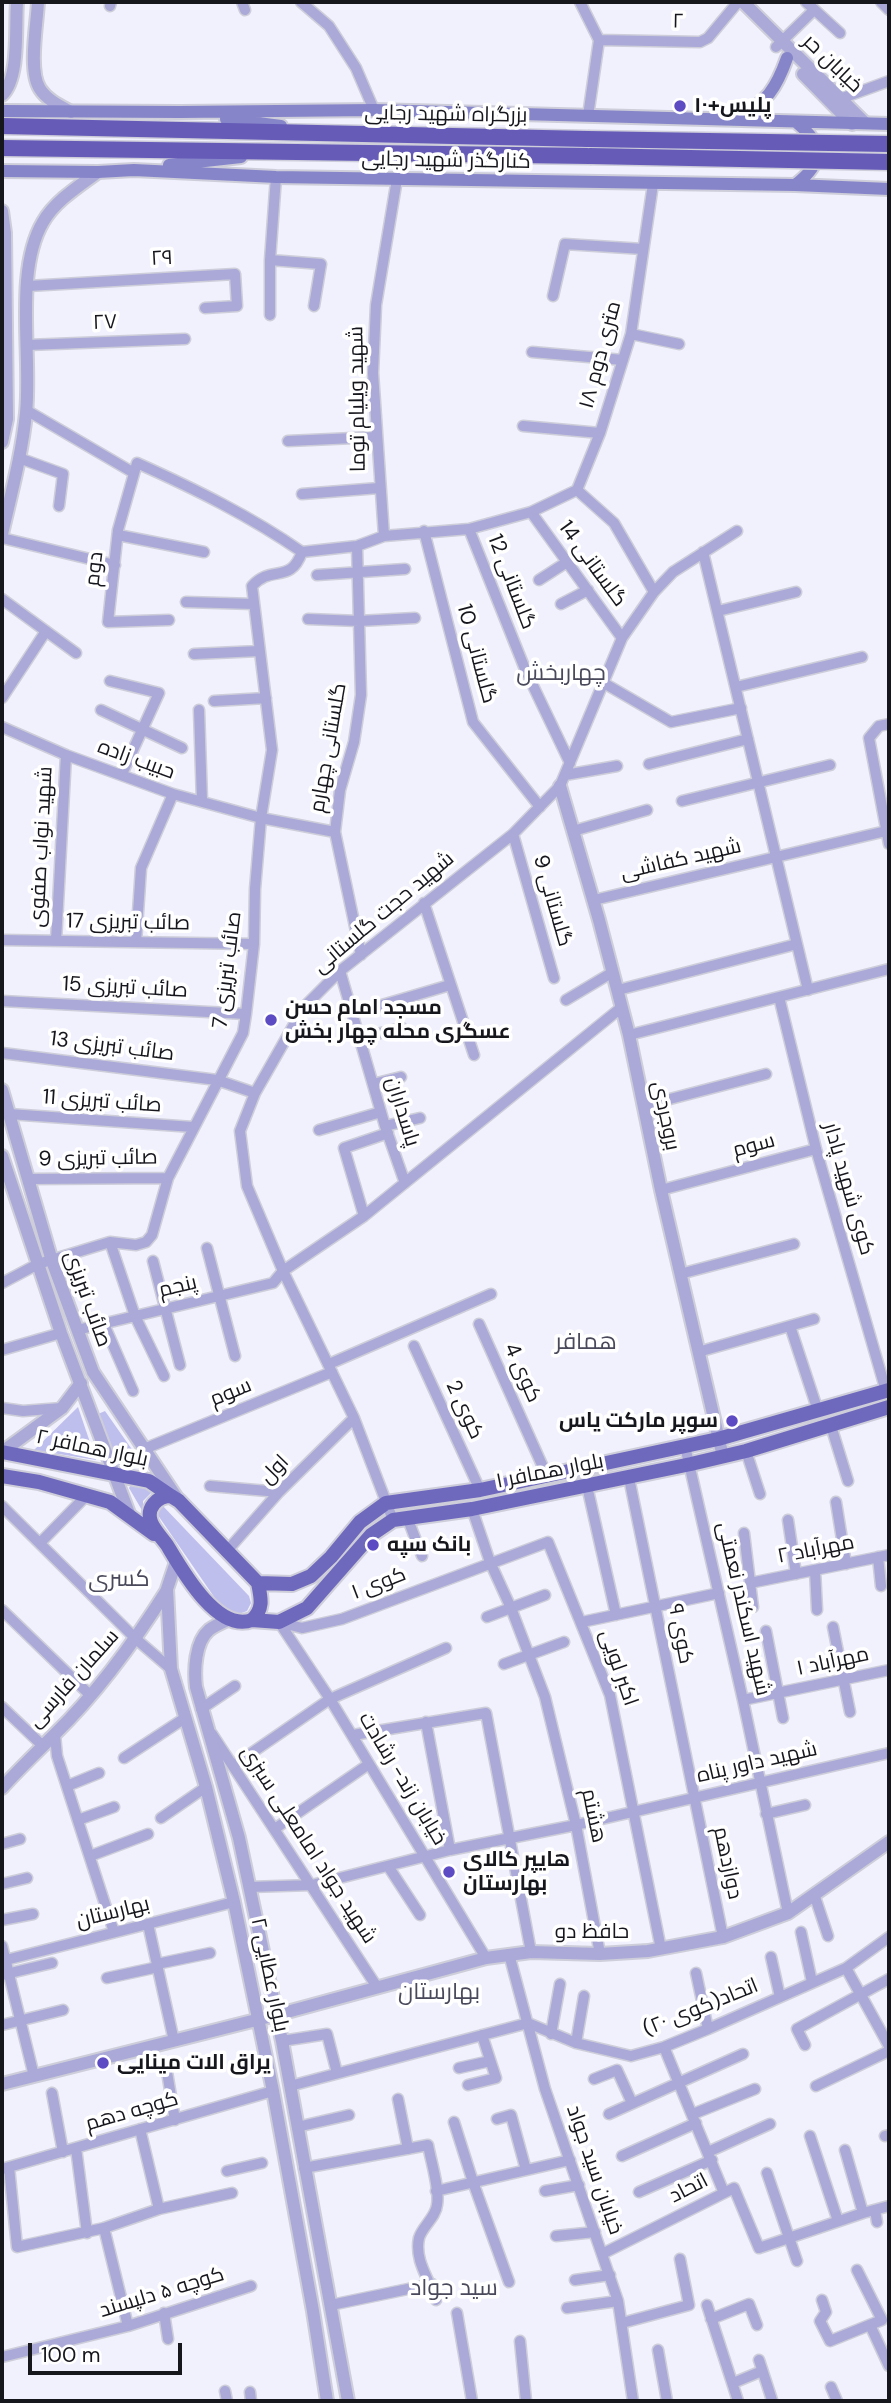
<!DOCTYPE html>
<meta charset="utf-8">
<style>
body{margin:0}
#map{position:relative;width:891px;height:2403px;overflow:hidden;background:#f1f1fe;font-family:"DM Sans",sans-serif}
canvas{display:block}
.frame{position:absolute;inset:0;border:4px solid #16161d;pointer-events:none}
.scale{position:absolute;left:28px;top:2343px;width:154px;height:32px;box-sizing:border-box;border:4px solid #16161d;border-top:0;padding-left:9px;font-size:21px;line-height:24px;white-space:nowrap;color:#16161d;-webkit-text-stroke:5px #fff;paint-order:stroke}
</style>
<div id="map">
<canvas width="891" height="2403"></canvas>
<div class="frame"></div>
<div class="scale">100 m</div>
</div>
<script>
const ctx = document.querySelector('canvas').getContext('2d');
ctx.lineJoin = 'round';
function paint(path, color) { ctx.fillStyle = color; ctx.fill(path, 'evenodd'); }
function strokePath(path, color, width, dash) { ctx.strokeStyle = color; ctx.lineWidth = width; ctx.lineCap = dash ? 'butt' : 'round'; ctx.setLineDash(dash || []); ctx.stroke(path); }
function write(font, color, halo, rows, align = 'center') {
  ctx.font = font + ' "DM Sans",Cairo,sans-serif'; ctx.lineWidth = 7; ctx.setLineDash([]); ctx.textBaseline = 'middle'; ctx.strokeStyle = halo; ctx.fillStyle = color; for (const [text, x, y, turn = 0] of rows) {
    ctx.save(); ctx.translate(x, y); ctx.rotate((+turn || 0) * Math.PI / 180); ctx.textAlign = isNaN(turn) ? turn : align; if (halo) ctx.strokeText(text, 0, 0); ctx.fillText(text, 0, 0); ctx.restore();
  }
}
paint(new Path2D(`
 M 78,1407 L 96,1460 L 34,1450 Z
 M 105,1411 L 145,1468 L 119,1465 L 98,1414 Z
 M 132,1483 L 153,1491 L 143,1501 L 143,1512 L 129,1488 Z
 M 162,1505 L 249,1596 L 251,1603 L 247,1611 L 236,1615 L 221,1607 L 155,1511 Z`), '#bfbfed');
const minor = new Path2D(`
 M 242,2 L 245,10
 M 301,2 L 329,26 L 356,68 L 374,110
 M 580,2 L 599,40 L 588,116
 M 806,2 L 840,33
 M 881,2 L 889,10
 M 110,6 L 111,2
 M 599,40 L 700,42 L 708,38 L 738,2
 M 776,47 L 814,10
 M 837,100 L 889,81
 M 270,260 L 321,264 L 314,306
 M 28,286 L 235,274 L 237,306 L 205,308
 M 553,296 L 565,244 L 643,249
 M 270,315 L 270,260 L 276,177
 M 631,334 L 679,344
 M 27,345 L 185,339
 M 532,352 L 623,360
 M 26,410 L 134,473
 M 523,426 L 600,433
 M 288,441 L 376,437
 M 19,458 L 63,474 L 59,506
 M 577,490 L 600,433 L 631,334 L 653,184
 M 577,490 L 614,523 L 654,592
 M 302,494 L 379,488
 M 531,512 L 622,638
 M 469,529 L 525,669 L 570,763
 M 424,531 L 473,722 L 540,807
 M 118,535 L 204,552
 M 384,536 L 373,373 L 376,305 L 397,179
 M 2,538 L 115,565
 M 357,546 L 361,695 L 354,742 L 340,790 L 335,832 L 361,955
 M 302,552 L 357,546 L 384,536 L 469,529 L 531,512 L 577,490
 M 703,552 L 808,990
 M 317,575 L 405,569
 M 539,580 L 567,562
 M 2,599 L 76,653
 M 186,602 L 254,604
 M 561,604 L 588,590
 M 718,611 L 796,592
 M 308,619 L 359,621 L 415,618
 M 169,620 L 108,622 L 118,530 L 137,463 C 195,489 250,516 302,552
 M 194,654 L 259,651
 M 110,681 L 159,693 L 122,774
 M 602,682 L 671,722 L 741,708
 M 736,687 L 862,657
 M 2,698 L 46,631
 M 214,701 L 266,698
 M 101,710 L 182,748
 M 199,710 L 202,801
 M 889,724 L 879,726 L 869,738 L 889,844
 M 2,727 L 66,755 L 173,794 L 261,818 L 335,832
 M 649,764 L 748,739
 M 565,775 L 617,766
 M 682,801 L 830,765
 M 573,831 L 647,810
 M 513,834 L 554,978
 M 594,900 L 886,831
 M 424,903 L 474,1055
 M 2,940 L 254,944
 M 56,941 L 66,755
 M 136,942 L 141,868 L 173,794
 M 340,971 L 385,1126 L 405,1183
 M 618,990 L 797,944
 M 779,997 L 816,1149 L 886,1391
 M 566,1000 L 613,972
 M 2,1001 L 246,1014
 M 372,1008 L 450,985
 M 629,1035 L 889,969
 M 360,1038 L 402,1028
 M 2,1053 L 217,1080 L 255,1093
 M 373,1084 L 401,1077
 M 643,1106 L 766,1074
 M 9,1114 L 193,1127
 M 385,1126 L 420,1118
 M 319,1130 L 381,1112
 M 28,1179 L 168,1178
 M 661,1190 L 816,1149
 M 364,1216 L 344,1148 L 388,1133
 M 110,1242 L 135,1316 L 164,1376
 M 207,1248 L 235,1356
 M 153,1261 L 180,1365
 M 680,1274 L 794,1244
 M 2,1283 L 38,1264 L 110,1242 L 136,1245 L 146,1242 L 152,1235 L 168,1178 L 243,1033 L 246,1014 L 254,944 L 255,889 L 261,818 L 272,750 L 252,586 C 272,564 290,585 302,552
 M 103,1322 L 133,1391
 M 479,1324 L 547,1476
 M 790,1326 L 818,1411
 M 77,1330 L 273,1283 L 283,1271 L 364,1216 L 622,1007
 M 414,1346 L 480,1490
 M 2,1350 L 61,1333
 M 698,1352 L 814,1319
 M 329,1364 L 491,1294
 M 2,1408 L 23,1411 L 62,1408
 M 831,1426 L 848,1481
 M 685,1446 L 743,1700 L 788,1913
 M 144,1449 L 332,1372
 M 746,1451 L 760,1494
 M 629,1478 L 723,1937
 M 210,1486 L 279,1492
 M 587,1486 L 616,1615
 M 836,1502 L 846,1564
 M 2,1506 L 136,1639 L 171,1669
 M 472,1509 L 490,1562 L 511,1608 L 545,1697 L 576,1825 L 600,1954
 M 407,1517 L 422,1556
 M 393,1520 L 354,1418 L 283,1271 L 247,1186 L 240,1131 L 255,1093 L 304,1007 L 340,971 L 513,834 L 560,786 L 622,638 L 654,592 L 673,572 L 737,531
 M 788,1520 L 796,1574
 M 744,1533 L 753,1607
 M 40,1543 L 88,1494
 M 226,1552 L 279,1492 L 354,1418
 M 878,1557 L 881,1586
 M 815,1570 L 817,1610
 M 750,1583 L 889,1555
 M 2,1610 L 90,1695
 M 487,1617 L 545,1595
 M 279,1622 L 302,1628 L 342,1619 L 548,1542 L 610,1695 L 661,1949
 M 279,1622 L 330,1699 L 486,1958
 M 582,1622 L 719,1593
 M 833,1627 L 850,1712
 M 766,1631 L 783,1718
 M 504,1664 L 564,1642
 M 743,1700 L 889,1670
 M 2,1707 L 42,1745
 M 201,1709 L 235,1686
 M 426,1722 L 450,1850
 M 212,1734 L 377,1987
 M 55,1735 L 57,1756 L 114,1932
 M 353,1735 L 486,1713 L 531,1952
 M 124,1758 L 185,1718
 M 234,1765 L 330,1699 L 446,1648
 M 67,1786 L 99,1773
 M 766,1814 L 805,1805
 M 161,1818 L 206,1787
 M 78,1820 L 114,1807
 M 276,1828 L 369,1764
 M 2,1844 L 20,1839
 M 90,1856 L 148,1834
 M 388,1866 L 420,1915
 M 2,1884 L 27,1878
 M 249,1887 L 312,1885 L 450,1850 L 576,1825 L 889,1753
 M 814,1894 L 828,1936
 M 2,1920 L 33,1914
 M 148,1924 L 174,2041
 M 801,1932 L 812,1982
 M 2,1946 L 34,2076
 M 509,1954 L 545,2089 L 618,2301 L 633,2401
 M 771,1957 L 780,1997
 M 2,1961 L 234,1902
 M 157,1964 L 210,1953
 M 846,1968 L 889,2046
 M 696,1973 L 708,2029
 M 2,1975 L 52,1963
 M 107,1978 L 158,1967
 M 2,2025 L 63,2010
 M 551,2034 L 560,1984
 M 282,2041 L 327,2034 L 337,2073
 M 576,2043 L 584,1996
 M 805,2045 L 797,2029 L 889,1979
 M 664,2047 L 724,2193
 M 166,2066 L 175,2120
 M 459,2068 L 490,2061
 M 594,2079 L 617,2070 L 632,2103
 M 468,2085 L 496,2078 L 482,2035
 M 290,2086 L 528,2023 L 576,2043 L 631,2056 L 664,2047 L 708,2029 L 846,1968 L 889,1937
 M 816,2086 L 889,2051
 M 52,2093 L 63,2152
 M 398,2099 L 408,2149
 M 609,2114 L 743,2054
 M 693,2114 L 755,2089
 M 497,2119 L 511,2115 L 526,2170
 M 454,2122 L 473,2182 L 509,2282
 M 297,2127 L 349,2115
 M 140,2129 L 159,2209
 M 810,2136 L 838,2221
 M 885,2136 L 889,2135
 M 76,2148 L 87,2233
 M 845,2150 L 863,2213
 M 708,2152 L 770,2124
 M 622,2156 L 696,2123
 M 9,2167 L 17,2247 L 104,2228
 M 304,2168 L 428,2145 C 431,2162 440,2189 437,2205 C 436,2217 422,2227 419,2238 C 414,2261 430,2280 436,2300
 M 2,2169 L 273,2091
 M 227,2171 L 262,2163
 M 767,2173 L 797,2261
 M 436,2191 L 570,2160
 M 545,2191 L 579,2185
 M 639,2192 L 712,2160
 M 875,2210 L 877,2222
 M 556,2236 L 595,2232
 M 602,2254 L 734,2188 L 759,2248 L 863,2213 L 889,2206
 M 575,2280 L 610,2275
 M 822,2300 L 826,2312 L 820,2321 L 830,2341 L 882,2320 L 857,2270
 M 331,2305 L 432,2284
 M 707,2305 L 738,2401
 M 567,2308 L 618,2301
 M 164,2313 L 168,2339
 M 457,2313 L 472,2401
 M 711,2319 L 749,2304 L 757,2325
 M 622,2323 L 689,2305 L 680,2259
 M 870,2325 L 889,2366
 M 128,2326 L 104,2228 L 159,2209 L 232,2193
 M 520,2341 L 526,2401
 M 658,2350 L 667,2401
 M 2,2357 L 128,2326 L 251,2286
 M 759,2360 L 772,2400
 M 733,2383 L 762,2371
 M 831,2387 L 837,2401
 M 225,2391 L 227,2401
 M 250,2392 L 251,2401`);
const tertiary = new Path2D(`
 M 38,2 C 37,24 28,71 40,89 C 47,100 60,106 71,112
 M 743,2 L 865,123
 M 803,74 L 852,124
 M 2,95 C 20,78 15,27 17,2
 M 2,211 L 5,233 L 7,419 L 2,442
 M 2,534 C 11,494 22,454 26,413 C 32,356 14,271 43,222 C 55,201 79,186 98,172
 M 560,786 L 599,920 L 629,1035 L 661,1190 L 723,1457
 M 2,1090 L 52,1261 L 93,1372 L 177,1498
 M 2,1156 L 61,1333 L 130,1516
 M 2,1452 L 62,1408 L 81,1383
 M 176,1562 L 167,1589 L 171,1669 L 206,1787 L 234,1902 L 273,2091 L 313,2311 L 327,2401
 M 230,1619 C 223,1622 214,1626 209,1630 C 195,1642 194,1670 196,1687 L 239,1838 L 282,2041 L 348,2401
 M 2,1788 C 19,1769 37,1752 55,1734 C 98,1692 135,1641 167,1590
 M 2,2084 L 276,2015 L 486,1958 L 531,1952 L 600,1954 L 648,1951 L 723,1937 L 788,1913 L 889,1842`);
const secondary = new Path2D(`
 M 2,111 L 180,112 L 374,110 L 889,124
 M 226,119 L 281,126
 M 739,119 C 767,101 776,89 787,58
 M 169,165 L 241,157
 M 2,171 L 98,172 L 134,170 L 276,177 L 795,185 L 889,189
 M 795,185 C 824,163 824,144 796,122`);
const primary = new Path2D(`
 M 2,1452 L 149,1481 L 171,1496
 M 2,1476 L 39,1482 L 110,1502 L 154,1534
 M 171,1496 L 179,1501 L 258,1583 C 261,1598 264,1609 252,1620 C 217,1633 182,1570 167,1545 C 162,1538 154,1530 151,1522 C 146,1508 157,1496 171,1496 Z
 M 258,1583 L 292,1584 L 311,1576 L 331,1557 L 360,1522 L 386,1503 L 480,1490 L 718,1439 L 889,1390
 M 252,1620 L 279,1622 L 307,1608 L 371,1535 L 393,1520 L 472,1509 L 691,1464 L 746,1451 L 889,1407`);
const trunk = new Path2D(`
 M 2,126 L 588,139
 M 2,148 L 590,156`);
strokePath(minor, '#ceceda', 13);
strokePath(tertiary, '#ceceda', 16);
strokePath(secondary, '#ceceda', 16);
strokePath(primary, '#ceceda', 18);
strokePath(trunk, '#ceceda', 19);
strokePath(minor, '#aaa9d8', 10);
strokePath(tertiary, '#aaa9d8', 12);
strokePath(secondary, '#8785c9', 12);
strokePath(primary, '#6f69bd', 14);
strokePath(trunk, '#665cb8', 16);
const trunkBridge = new Path2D(`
 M 588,139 L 889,144
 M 590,156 L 889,162`);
strokePath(trunkBridge, '#ceceda', 19, []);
strokePath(trunkBridge, '#665cb8', 16);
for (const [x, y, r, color] of [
 [680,106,7,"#5d4bc3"],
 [271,1020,7,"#5d4bc3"],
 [732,1421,7,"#5d4bc3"],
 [373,1545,7,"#5d4bc3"],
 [449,1872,7,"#5d4bc3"],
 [103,2063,7,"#5d4bc3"]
]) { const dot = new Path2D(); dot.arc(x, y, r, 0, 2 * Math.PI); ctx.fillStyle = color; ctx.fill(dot); strokePath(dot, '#fff', 2.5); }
write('21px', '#16161d', '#fff', [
 ["۲",678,22,1],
 ["خیابان حر",832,64,44],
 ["بزرگراه شهید رجایی",446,115,1],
 ["کنارگذر شهید رجایی",446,161,1],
 ["۲۹",162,259,-3],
 ["۲۷",105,323,-2],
 ["۱۸ متری دوم",601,355,-75],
 ["شهید ویلیام توما",358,399,-91],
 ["گلستانی 14",592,564,54],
 ["دوم",95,569,-83],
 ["گلستانی 12",511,582,69],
 ["گلستانی 10",476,654,75],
 ["گلستانی چهارم",329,748,-80],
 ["حبیب زاده",136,760,20],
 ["شهید نواب صفوی",42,847,-87],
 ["شهید کفاشی",681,860,-13],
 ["گلستانی 9",552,901,74],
 ["شهید حجت گلستانی",384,913,-40],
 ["صائب تبریزی 17",128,923,1],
 ["صائب تبریزی 7",228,970,-83],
 ["صائب تبریزی 15",125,988,3],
 ["صائب تبریزی 13",112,1047,7],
 ["صائب تبریزی 11",102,1102,4],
 ["پاسداران",402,1112,73],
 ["بروجردی",665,1116,78],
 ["سوم",754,1146,-15],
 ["صائب تبریزی 9",98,1159,-1],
 ["کوی شهید پادار",848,1189,74],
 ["پنجم",178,1287,-13],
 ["صائب تبریزی",87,1299,70],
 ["کوی 4",522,1373,66],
 ["سوم",231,1393,-22],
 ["کوی 2",464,1410,65],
 ["بلوار همافر ۲",92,1449,12],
 ["اول",275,1470,-46],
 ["بلوار همافر ۱",550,1472,-11],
 ["مهرآباد ۲",816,1550,-11],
 ["کوی ۱",379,1584,-21],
 ["شهید اسکندر نعمتی",743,1609,77],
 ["کوی ۹",680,1634,79],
 ["مهرآباد ۱",833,1662,-12],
 ["اکبر لویی",618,1668,71],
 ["سلمان فارسی",74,1679,-48],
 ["شهید داور پناه",757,1763,-13],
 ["خیابان زند- رشادت",402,1779,59],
 ["هشتم",593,1816,78],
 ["شهید جواد امامعلی سبزی",308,1845,57],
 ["دوازدهم",727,1863,78],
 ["بهارستان",113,1913,-14],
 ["حافظ دو",592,1932],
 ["بلوار عطایی ۲",269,1975,78],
 ["اتحاد(کوی ۲۰)",701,2008,-22],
 ["کوچه دهم",132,2112,-16],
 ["خیابان سید جواد",594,2170,71],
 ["اتحاد",689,2189,-27],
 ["کوچه ۵ دلپسند",162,2293,-17]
]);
write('bold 21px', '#16161d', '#fff', [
 ["پلیس+١٠",694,106],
 ["مسجد امام حسن",285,1008],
 ["عسگری محله چهار بخش",285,1032],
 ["سوپر مارکت یاس",718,1421,"right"],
 ["بانک سپه",387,1545],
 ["هایپر کالای",463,1860],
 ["بهارستان",463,1884],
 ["یراق الات مینایی",117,2063]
], 'left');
write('23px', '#49495b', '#fff', [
 ["چهاربخش",561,674],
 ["همافر",586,1343],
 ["کسری",119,1580],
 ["بهارستان",439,1993],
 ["سید جواد",454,2289]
]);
</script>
